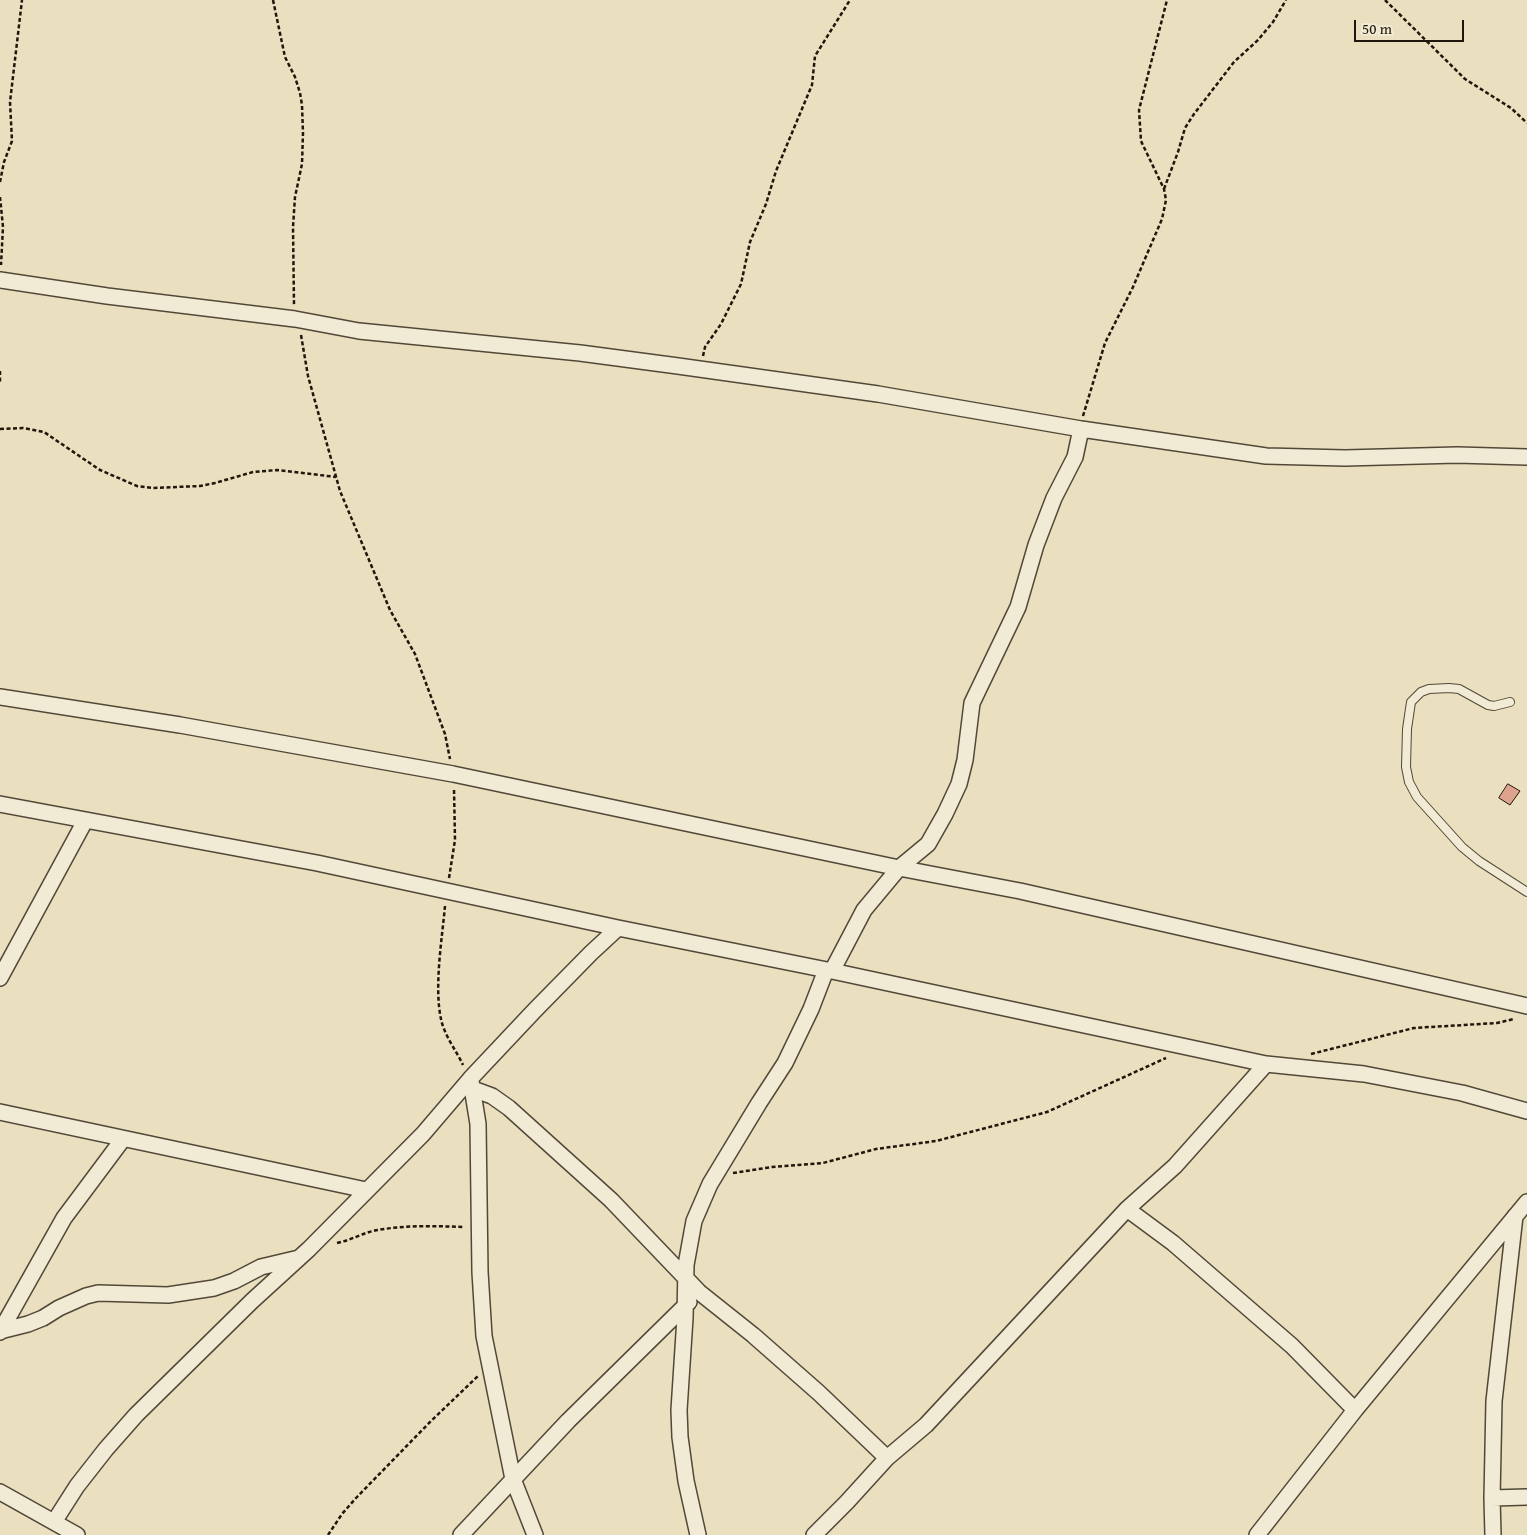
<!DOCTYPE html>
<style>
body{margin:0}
#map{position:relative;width:1527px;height:1535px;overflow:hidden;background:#eadfbe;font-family:"Gentium Book Plus",serif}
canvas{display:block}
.scale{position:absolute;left:1354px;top:20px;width:110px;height:22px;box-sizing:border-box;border:2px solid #1f160c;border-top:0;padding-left:6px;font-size:15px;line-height:18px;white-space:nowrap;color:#1f160c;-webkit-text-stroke:4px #f1ead5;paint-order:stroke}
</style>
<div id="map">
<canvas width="1527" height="1535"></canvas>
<div class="scale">50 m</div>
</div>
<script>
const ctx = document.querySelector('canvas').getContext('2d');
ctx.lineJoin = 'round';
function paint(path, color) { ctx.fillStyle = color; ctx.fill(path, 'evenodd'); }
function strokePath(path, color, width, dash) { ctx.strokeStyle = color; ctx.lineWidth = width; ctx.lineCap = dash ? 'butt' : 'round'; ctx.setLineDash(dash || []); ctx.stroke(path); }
const building = new Path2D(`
 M 1508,784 L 1520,791 L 1510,805 L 1499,798 Z`);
paint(building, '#dda38d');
strokePath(building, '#1f160c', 1);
const service = new Path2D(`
 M 1510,702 L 1494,706 L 1488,705 L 1459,689 L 1449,688 L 1429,689 L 1421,692 L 1411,702 L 1407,729 L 1406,767 L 1409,782 L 1417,797 L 1462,847 L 1479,861 L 1527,892`);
const minor = new Path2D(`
 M 0,280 L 107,296 L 295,319 L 359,331 L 580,353 L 678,366 L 878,394 L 1081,429 L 1266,456 L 1345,458 L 1457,455 L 1527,457
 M 0,697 L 180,725 L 453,774 L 899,868 L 1020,891 L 1527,1006
 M 0,804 L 317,863 L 618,928 L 832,971 L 1266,1064 L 1364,1074 L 1462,1093 L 1527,1111
 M 832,971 L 864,910 L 899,868 L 928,844 L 945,814 L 959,784 L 965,760 L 972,703 L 1018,607 L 1036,545 L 1054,498 L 1075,457 L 1081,429
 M 0,978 L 85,821
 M 471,1081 L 478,1124 L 480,1272 L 484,1336 L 513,1479 L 535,1535
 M 473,1089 L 492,1096 L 509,1108 L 611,1200 L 699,1292 L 753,1335 L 819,1393 L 887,1458
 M 0,1112 L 366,1190
 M 1127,1209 L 1173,1243 L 1292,1346 L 1355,1410
 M 0,1331 L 28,1324 L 43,1318 L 59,1308 L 86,1296 L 98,1293 L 168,1295 L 214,1288 L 234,1281 L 261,1267 L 299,1258
 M 0,1332 L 64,1218 L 123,1139
 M 0,1492 L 77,1535
 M 1492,1498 L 1527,1497
 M 54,1522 L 77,1486 L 106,1449 L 136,1415 L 252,1301 L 309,1249 L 423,1134 L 470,1079 L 535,1010 L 591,953 L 618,928
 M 461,1535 L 568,1421 L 689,1302
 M 698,1535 L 686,1481 L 680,1437 L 679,1410 L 685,1318 L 686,1265 L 694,1221 L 710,1184 L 759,1103 L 785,1063 L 811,1009 L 826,970
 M 814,1535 L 847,1502 L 887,1458 L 926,1425 L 1127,1209 L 1175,1166 L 1266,1064
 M 1257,1535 L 1355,1410 L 1527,1202
 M 1493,1535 L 1492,1498 L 1494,1401 L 1515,1216`);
strokePath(service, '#524838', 10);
strokePath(minor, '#524838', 18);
strokePath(new Path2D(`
 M 273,0 L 285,57 L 295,77 L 300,93 L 302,105 L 303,133 L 302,164 L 295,197 L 293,227 L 294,305
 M 1385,0 L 1465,79 L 1511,108 L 1527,123
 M 0,182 L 4,162 L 12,141 L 10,102 L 22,0
 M 1164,189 L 1178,152 L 1185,128 L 1194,114 L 1234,62 L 1258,40 L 1273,22 L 1286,0
 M 0,197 L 3,227 L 1,265
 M 301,335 L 308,376 L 340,491 L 390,610 L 415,654 L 445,734 L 450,759
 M 703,356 L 705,347 L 721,324 L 741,284 L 750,242 L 766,204 L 776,171 L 812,85 L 815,56 L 850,0
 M 0,371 L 0,384
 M 1083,416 L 1105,343 L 1133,287 L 1162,219 L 1166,200 L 1164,189 L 1141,141 L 1139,110 L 1167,0
 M 0,429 L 23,428 L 44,432 L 100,470 L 137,486 L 153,488 L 200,486 L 215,483 L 253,472 L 277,470 L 336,477
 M 449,878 L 455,840 L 454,789
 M 445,906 C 442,939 434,987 441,1019 C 444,1035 456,1050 463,1065
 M 1311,1054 L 1414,1028 L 1497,1023 L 1514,1019
 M 733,1173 L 772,1167 L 823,1163 L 876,1149 L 936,1141 L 1047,1112 L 1166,1058
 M 337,1243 C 352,1240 364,1232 378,1230 C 406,1225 436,1226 464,1227
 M 328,1535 L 342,1514 L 356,1498 L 431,1421 L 478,1376`), '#1f160c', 2.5, [4, 2.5]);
strokePath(service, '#f1ead5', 8);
strokePath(minor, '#f1ead5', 15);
</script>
